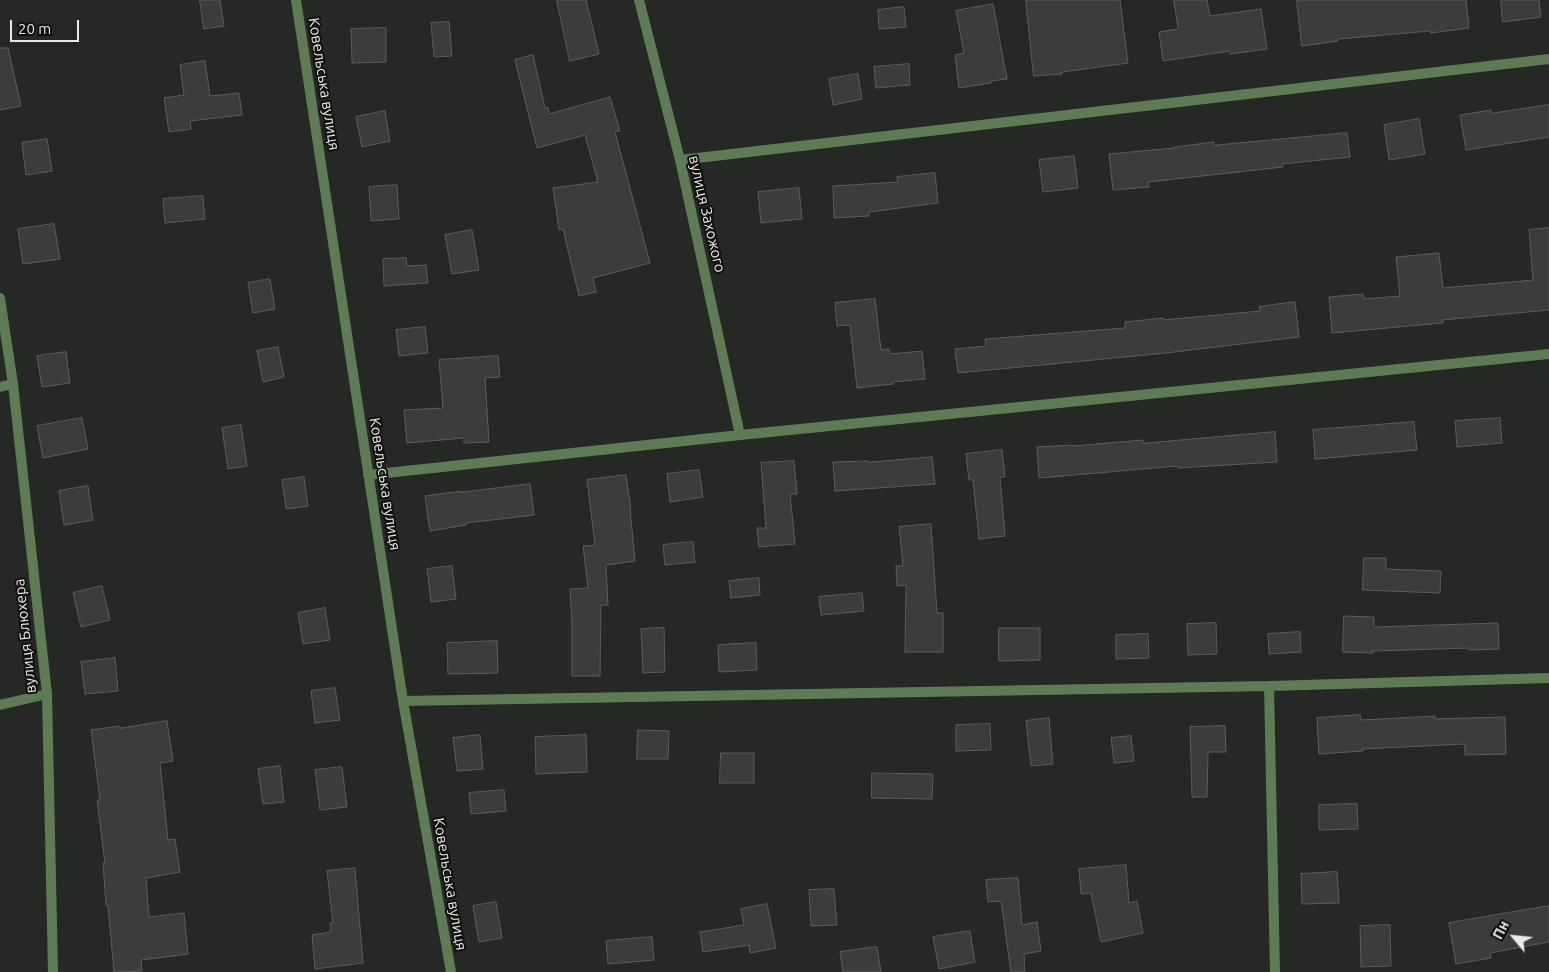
<!DOCTYPE html>
<meta charset="utf-8">
<style>
body{margin:0}
#map{position:relative;width:1549px;height:972px;overflow:hidden;background:#262826;font-family:Ubuntu,sans-serif}
canvas{display:block}
.north{position:absolute;left:1489px;top:912px;width:50px;height:50px;-webkit-text-stroke:4px #10100f;paint-order:stroke;rotate:298deg;font-size:14px;font-weight:700;line-height:20px;text-align:center;color:#e9eae8}
.north::after{content:'';display:block;margin:auto;width:18px;height:22px;background:#e9eae8;clip-path:polygon(50% 0,100% 100%,50% 72%,0 100%)}
.scale{position:absolute;left:10px;top:20px;width:69px;height:22px;box-sizing:border-box;border:2px solid #e9eae8;border-top:0;padding-left:6px;font-size:15px;line-height:18px;white-space:nowrap;color:#e9eae8;-webkit-text-stroke:4px #10100f;paint-order:stroke}
</style>
<div id="map">
<canvas width="1549" height="972"></canvas>
<div class="north">Пн</div>
<div class="scale">20 m</div>
</div>
<script>
const ctx = document.querySelector('canvas').getContext('2d');
ctx.lineJoin = 'round';
function paint(path, color) { ctx.fillStyle = color; ctx.fill(path, 'evenodd'); }
function strokePath(path, color, width, dash) { ctx.strokeStyle = color; ctx.lineWidth = width; ctx.lineCap = dash ? 'butt' : 'round'; ctx.setLineDash(dash || []); ctx.stroke(path); }
function write(font, color, halo, rows, align = 'center') {
  ctx.font = font + ' Ubuntu,sans-serif'; ctx.lineWidth = 4; ctx.setLineDash([]); ctx.textBaseline = 'middle'; ctx.strokeStyle = halo; ctx.fillStyle = color; for (const [text, x, y, turn = 0] of rows) {
    ctx.save(); ctx.translate(x, y); ctx.rotate((+turn || 0) * Math.PI / 180); ctx.textAlign = isNaN(turn) ? turn : align; if (halo) ctx.strokeText(text, 0, 0); ctx.fillText(text, 0, 0); ctx.restore();
  }
}
const building = new Path2D(`
 M 200,0 L 220,0 L 224,26 L 204,29 Z
 M 557,0 L 586,0 L 599,54 L 570,61 Z
 M 1026,0 L 1120,0 L 1128,63 L 1062,72 L 1062,74 L 1034,76 Z
 M 1174,0 L 1207,0 L 1210,16 L 1261,9 L 1267,49 L 1230,54 L 1230,51 L 1163,61 L 1159,32 L 1178,29 Z
 M 1297,0 L 1466,0 L 1469,28 L 1431,33 L 1430,31 L 1338,39 L 1338,41 L 1302,46 Z
 M 1501,0 L 1539,0 L 1541,17 L 1503,22 Z
 M 993,4 L 1007,79 L 991,81 L 991,83 L 959,88 L 955,55 L 964,53 L 956,11 Z
 M 904,7 L 906,27 L 879,29 L 878,10 Z
 M 449,22 L 452,56 L 434,57 L 431,23 Z
 M 386,28 L 386,62 L 352,63 L 351,29 Z
 M 0,48 L 8,48 L 21,106 L 0,110 Z
 M 533,55 L 545,108 L 548,107 L 549,114 L 610,97 L 620,131 L 615,132 L 650,263 L 593,278 L 596,292 L 579,296 L 563,229 L 559,230 L 553,188 L 598,182 L 585,135 L 537,148 L 515,60 Z
 M 205,61 L 210,96 L 239,93 L 242,115 L 190,121 L 191,129 L 169,132 L 164,98 L 184,95 L 180,65 Z
 M 909,64 L 910,85 L 876,88 L 874,67 Z
 M 858,74 L 862,99 L 833,105 L 829,79 Z
 M 1549,105 L 1549,137 L 1466,150 L 1460,115 L 1491,110 L 1491,113 Z
 M 385,111 L 390,141 L 362,147 L 356,117 Z
 M 1419,119 L 1425,154 L 1389,160 L 1384,125 Z
 M 1347,133 L 1350,157 L 1282,164 L 1283,167 L 1148,182 L 1149,187 L 1113,190 L 1109,154 L 1175,148 L 1175,147 L 1214,142 L 1214,145 Z
 M 47,139 L 52,171 L 26,175 L 22,143 Z
 M 1074,156 L 1078,188 L 1043,192 L 1039,160 Z
 M 935,173 L 938,203 L 869,212 L 869,216 L 834,218 L 833,186 L 898,182 L 897,177 Z
 M 397,185 L 399,219 L 371,221 L 369,187 Z
 M 799,188 L 802,219 L 761,223 L 758,192 Z
 M 203,196 L 205,219 L 165,223 L 163,199 Z
 M 54,224 L 60,259 L 23,264 L 18,229 Z
 M 1549,228 L 1549,310 L 1442,320 L 1443,323 L 1332,333 L 1329,297 L 1363,294 L 1364,299 L 1400,296 L 1396,257 L 1439,253 L 1443,288 L 1533,280 L 1529,230 Z
 M 472,230 L 479,270 L 452,274 L 445,235 Z
 M 406,258 L 407,266 L 426,265 L 428,283 L 384,286 L 383,259 Z
 M 270,279 L 275,309 L 253,313 L 248,283 Z
 M 875,299 L 881,350 L 889,349 L 890,354 L 922,351 L 925,379 L 893,382 L 893,384 L 857,388 L 850,325 L 837,326 L 835,303 Z
 M 1295,302 L 1299,337 L 1166,353 L 958,373 L 955,349 L 986,346 L 985,339 L 1125,328 L 1125,322 L 1163,318 L 1163,320 L 1260,311 L 1259,307 Z
 M 425,327 L 428,353 L 399,356 L 396,330 Z
 M 278,347 L 284,377 L 263,382 L 257,351 Z
 M 66,352 L 70,383 L 42,387 L 37,356 Z
 M 498,356 L 500,377 L 485,378 L 489,442 L 464,443 L 464,438 L 407,443 L 404,410 L 443,408 L 439,360 Z
 M 82,418 L 88,449 L 43,458 L 37,426 Z
 M 1500,418 L 1502,443 L 1457,447 L 1455,421 Z
 M 1414,422 L 1417,450 L 1315,459 L 1313,430 Z
 M 241,425 L 247,466 L 228,469 L 222,428 Z
 M 1275,432 L 1277,462 L 1178,468 L 1178,466 L 1039,478 L 1037,447 L 1074,445 L 1074,446 L 1143,440 L 1143,443 Z
 M 1002,450 L 1005,477 L 1000,477 L 1005,536 L 979,539 L 973,480 L 969,480 L 966,454 Z
 M 932,457 L 935,484 L 835,491 L 833,462 L 868,461 L 868,462 Z
 M 794,461 L 797,494 L 790,494 L 795,544 L 759,547 L 757,528 L 766,528 L 761,463 Z
 M 699,470 L 703,497 L 670,502 L 667,474 Z
 M 626,475 L 631,509 L 630,509 L 635,561 L 606,565 L 608,605 L 601,605 L 600,676 L 572,676 L 572,624 L 570,589 L 588,588 L 583,546 L 595,545 L 587,480 Z
 M 304,477 L 308,506 L 286,509 L 282,480 Z
 M 530,484 L 534,515 L 466,523 L 466,525 L 430,531 L 425,496 L 461,491 L 461,492 Z
 M 88,486 L 93,520 L 64,525 L 59,491 Z
 M 931,524 L 937,613 L 943,613 L 943,652 L 905,652 L 906,585 L 897,586 L 896,566 L 903,566 L 899,527 Z
 M 693,542 L 695,562 L 665,565 L 663,545 Z
 M 1364,558 L 1386,558 L 1386,569 L 1441,571 L 1440,593 L 1363,590 Z
 M 452,566 L 456,599 L 431,602 L 427,569 Z
 M 759,578 L 760,595 L 731,598 L 729,581 Z
 M 102,586 L 110,620 L 81,627 L 73,593 Z
 M 862,593 L 864,611 L 821,615 L 819,597 Z
 M 325,608 L 330,640 L 303,644 L 298,613 Z
 M 1344,616 L 1374,617 L 1374,627 L 1498,623 L 1499,649 L 1469,650 L 1469,648 L 1373,651 L 1373,653 L 1343,652 Z
 M 1216,623 L 1217,654 L 1188,655 L 1187,624 Z
 M 664,628 L 665,672 L 643,673 L 641,629 Z
 M 999,628 L 1040,628 L 1040,660 L 999,661 Z
 M 1300,632 L 1301,652 L 1269,654 L 1268,634 Z
 M 1148,634 L 1149,658 L 1116,659 L 1116,635 Z
 M 497,641 L 498,673 L 448,674 L 447,643 Z
 M 756,643 L 757,670 L 719,672 L 718,645 Z
 M 115,658 L 118,691 L 85,694 L 81,662 Z
 M 335,688 L 340,720 L 315,723 L 311,691 Z
 M 1360,715 L 1361,720 L 1435,716 L 1435,719 L 1505,717 L 1506,754 L 1465,755 L 1465,744 L 1362,749 L 1363,751 L 1319,754 L 1317,718 Z
 M 1049,718 L 1053,764 L 1031,766 L 1026,721 Z
 M 167,721 L 173,761 L 160,763 L 168,840 L 175,839 L 180,872 L 146,878 L 149,917 L 184,913 L 188,954 L 141,960 L 142,971 L 114,972 L 108,905 L 106,905 L 103,863 L 105,863 L 97,800 L 100,800 L 91,730 L 120,726 L 120,728 Z
 M 990,724 L 991,750 L 956,751 L 956,725 Z
 M 1225,726 L 1226,752 L 1208,752 L 1207,797 L 1192,797 L 1190,727 Z
 M 638,730 L 669,731 L 668,759 L 637,759 Z
 M 480,735 L 483,769 L 457,771 L 453,738 Z
 M 586,735 L 587,772 L 536,774 L 535,737 Z
 M 1131,736 L 1134,761 L 1114,763 L 1111,738 Z
 M 721,753 L 754,753 L 754,783 L 720,783 Z
 M 280,766 L 284,802 L 263,804 L 258,769 Z
 M 342,767 L 347,807 L 320,810 L 315,770 Z
 M 872,773 L 933,774 L 932,799 L 872,798 Z
 M 504,790 L 506,811 L 471,814 L 469,793 Z
 M 1357,804 L 1358,829 L 1319,830 L 1319,805 Z
 M 1126,865 L 1129,903 L 1137,901 L 1143,933 L 1101,942 L 1091,893 L 1081,894 L 1079,869 Z
 M 355,868 L 363,963 L 315,969 L 312,935 L 331,932 L 330,923 L 333,923 L 327,871 Z
 M 1337,872 L 1339,903 L 1302,904 L 1301,874 Z
 M 1018,878 L 1022,925 L 1037,922 L 1041,951 L 1024,954 L 1025,972 L 1011,972 L 1001,901 L 988,902 L 986,880 Z
 M 834,889 L 837,925 L 811,926 L 809,890 Z
 M 496,902 L 502,938 L 479,942 L 473,906 Z
 M 767,904 L 776,948 L 750,953 L 749,945 L 703,952 L 700,932 L 744,925 L 741,909 Z
 M 1549,906 L 1549,942 L 1490,953 L 1491,958 L 1456,964 L 1449,923 Z
 M 1390,925 L 1391,966 L 1361,967 L 1360,926 Z
 M 970,931 L 975,962 L 939,969 L 933,937 Z
 M 652,937 L 654,960 L 608,964 L 606,941 Z
 M 877,947 L 881,972 L 843,972 L 840,952 Z`);
paint(building, '#3b3d3b');
strokePath(building, '#5b5d5b', 1);
strokePath(new Path2D(`
 M 296,0 L 403,701 L 451,972
 M 639,0 L 680,160 L 740,435
 M 680,160 L 1549,59
 M 0,298 L 13,384 L 47,694 L 53,972
 M 0,387 L 13,384
 M 368,475 L 740,435 L 1549,354
 M 1269,686 L 1275,972
 M 403,701 L 1269,686 L 1549,678
 M 0,705 L 47,694`), '#5e7c53', 10);
write('15px', '#e9eae8', '#10100f', [
 ["Ковельська вулиця",324,84,81],
 ["вулиця Захожого",707,214,77],
 ["Ковельська вулиця",385,484,81],
 ["вулиця Блюхера",25,636,-96],
 ["Ковельська вулиця",450,884,80]
]);
</script>
